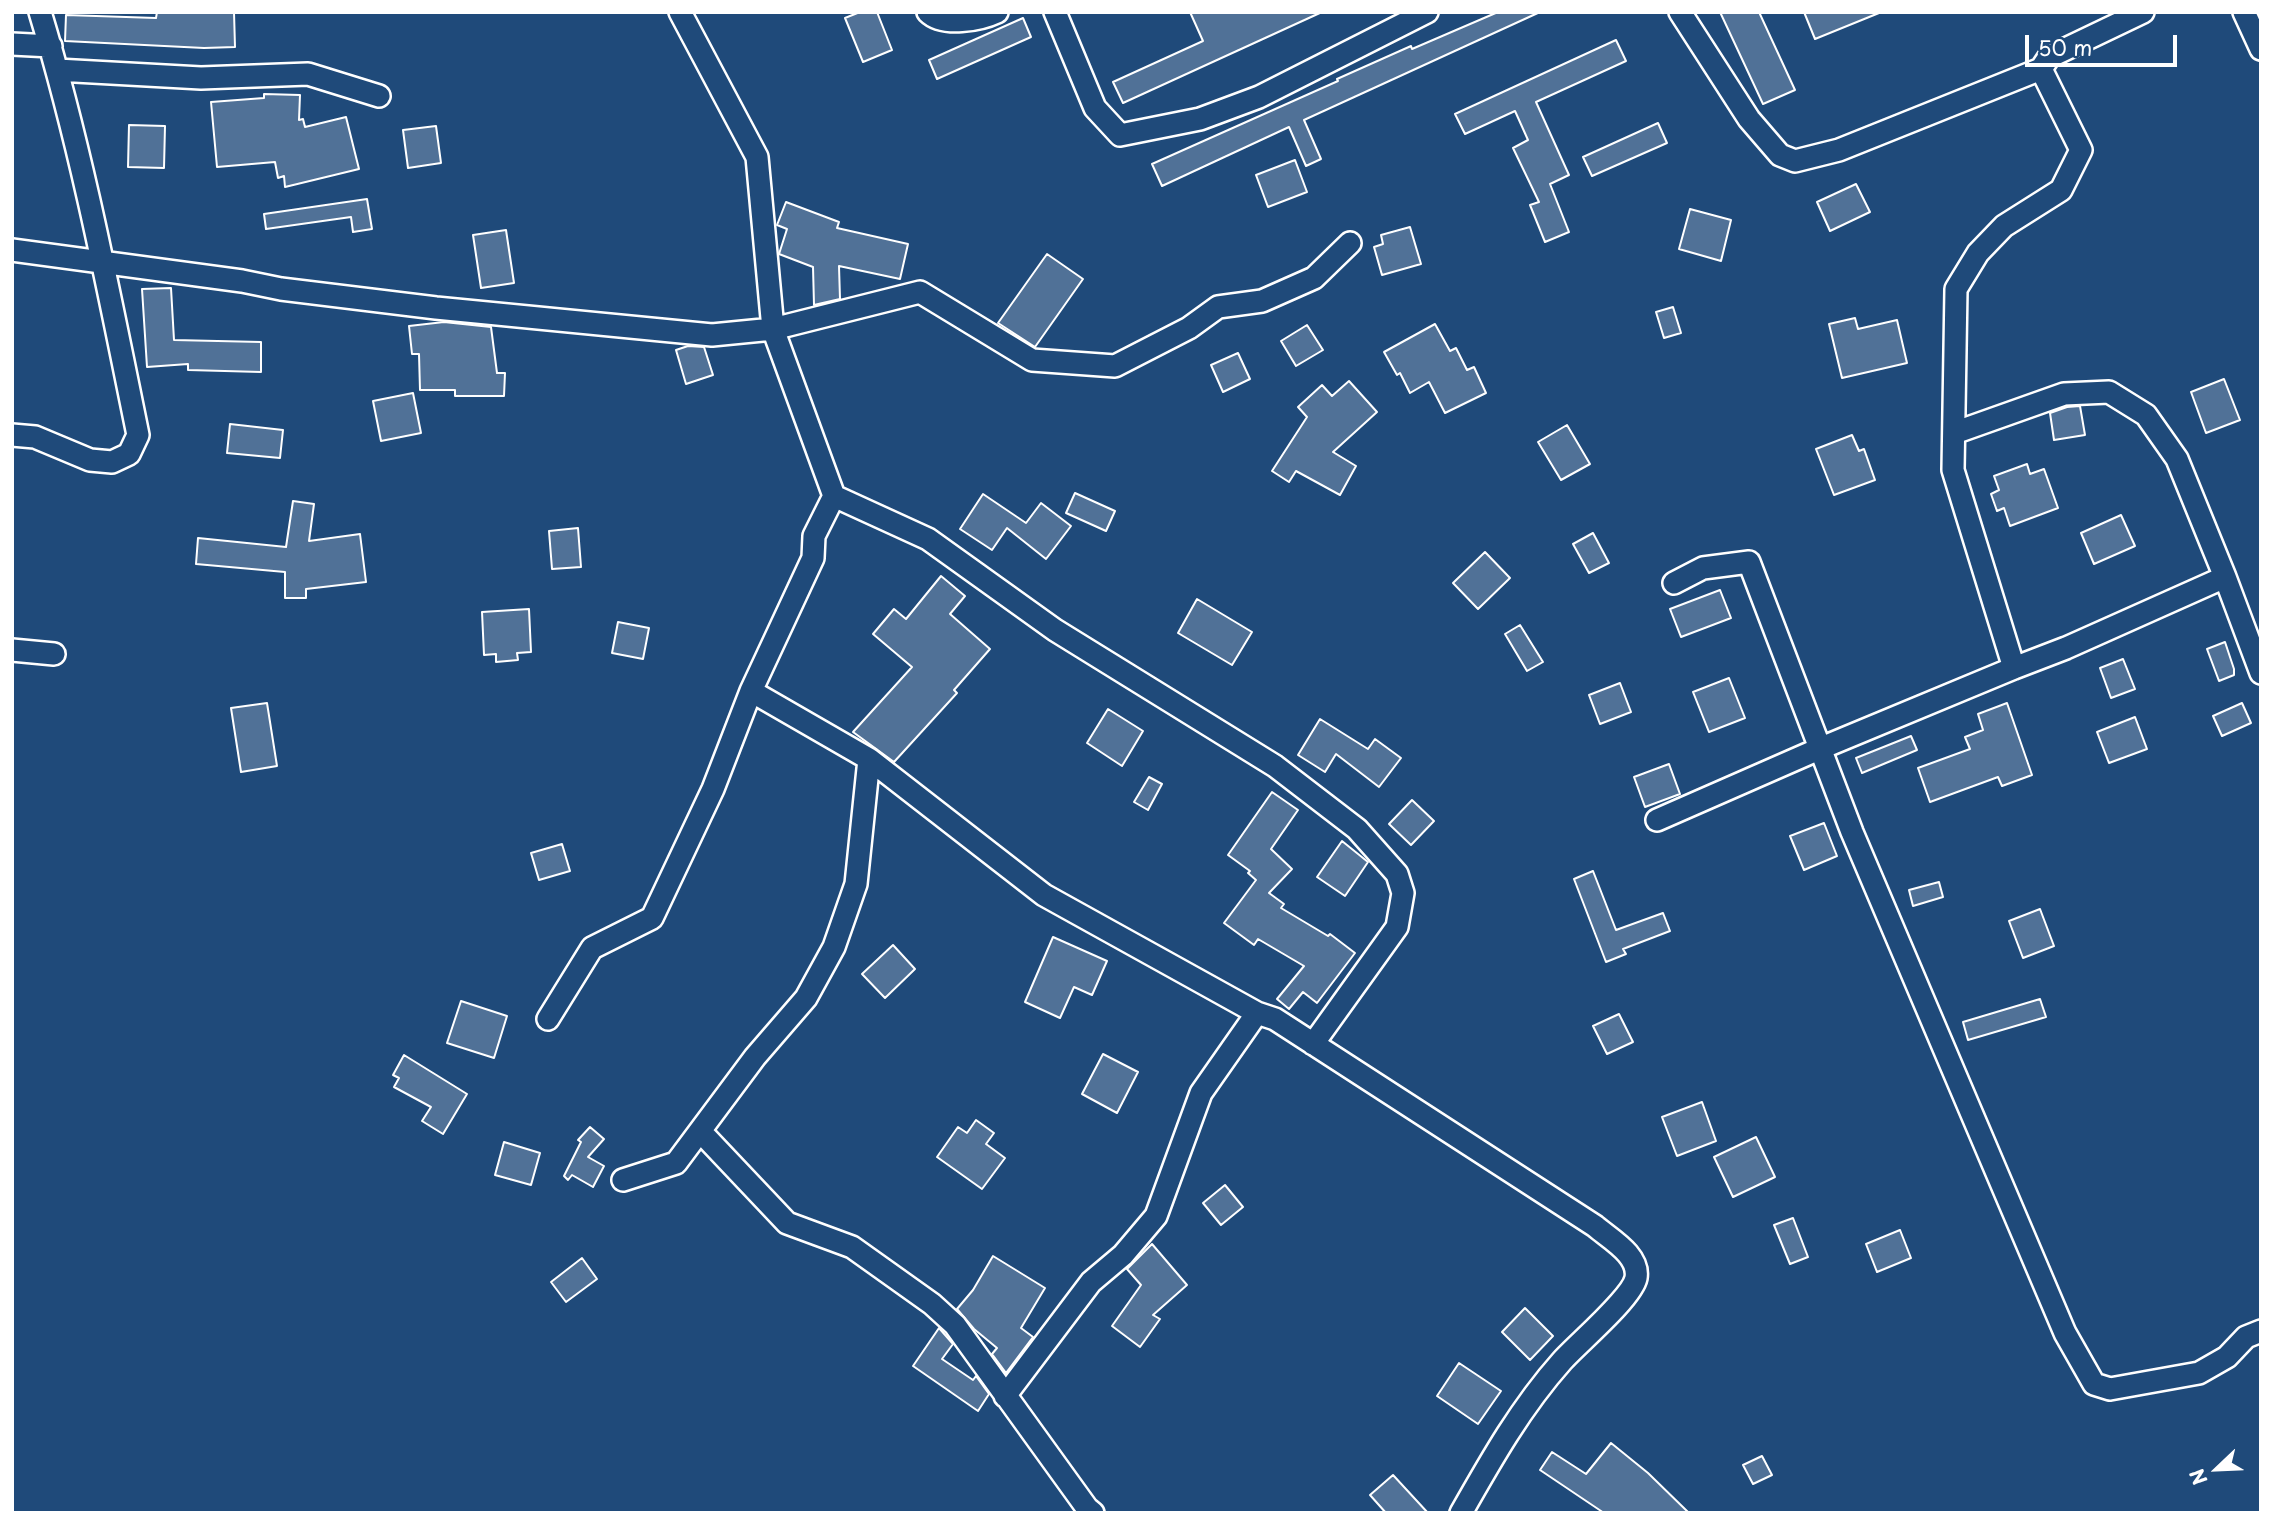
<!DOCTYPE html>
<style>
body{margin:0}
#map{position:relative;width:2273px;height:1525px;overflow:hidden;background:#1f4a7a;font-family:"Playpen Sans",sans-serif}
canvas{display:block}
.frame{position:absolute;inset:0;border:14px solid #fff;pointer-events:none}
.north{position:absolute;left:2182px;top:1434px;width:70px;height:70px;-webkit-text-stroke:5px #1f4a7a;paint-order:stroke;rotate:247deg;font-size:19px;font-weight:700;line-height:28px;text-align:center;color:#fff}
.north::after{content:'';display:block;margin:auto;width:24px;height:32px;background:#fff;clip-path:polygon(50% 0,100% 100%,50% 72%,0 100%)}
.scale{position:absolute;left:2025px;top:35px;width:152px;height:32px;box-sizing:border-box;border:4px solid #fff;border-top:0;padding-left:9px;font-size:21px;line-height:24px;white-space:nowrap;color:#fff;-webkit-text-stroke:5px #1f4a7a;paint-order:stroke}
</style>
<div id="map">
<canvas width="2273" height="1525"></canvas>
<div class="frame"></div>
<div class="north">N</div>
<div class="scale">50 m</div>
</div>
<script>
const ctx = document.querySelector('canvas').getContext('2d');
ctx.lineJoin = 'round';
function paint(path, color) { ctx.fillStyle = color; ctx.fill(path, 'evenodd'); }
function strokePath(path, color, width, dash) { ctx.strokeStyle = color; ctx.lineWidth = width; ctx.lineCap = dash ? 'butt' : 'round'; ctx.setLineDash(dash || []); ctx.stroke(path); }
const building = new Path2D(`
 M 157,12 L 234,12 L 235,47 L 204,48 L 65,41 L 66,15 L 156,18 Z
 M 860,12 L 877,12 L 892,50 L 863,62 L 845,18 Z
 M 1190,12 L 1322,12 L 1123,103 L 1113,82 L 1203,41 Z
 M 1498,12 L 1540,12 L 1304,120 L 1321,159 L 1306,166 L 1289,127 L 1162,186 L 1152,164 L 1338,81 L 1337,79 L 1411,46 L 1412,49 Z
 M 1720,12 L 1759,12 L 1795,90 L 1763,104 Z
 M 1804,12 L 1879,12 L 1879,13 L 1815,39 Z
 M 1023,18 L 1031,37 L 937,79 L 929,60 Z
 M 1616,40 L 1626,61 L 1536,102 L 1569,175 L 1550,184 L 1569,232 L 1545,242 L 1530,205 L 1539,202 L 1513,148 L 1528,140 L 1515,111 L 1465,134 L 1455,114 Z
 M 264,94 L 300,95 L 299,120 L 303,119 L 305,127 L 346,117 L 359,169 L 285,187 L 284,176 L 278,178 L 275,162 L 217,167 L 211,102 L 264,98 Z
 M 1658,123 L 1667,143 L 1592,176 L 1583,157 Z
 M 129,125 L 165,126 L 164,168 L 128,167 Z
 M 436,126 L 441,163 L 408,168 L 403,130 Z
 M 1295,160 L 1307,192 L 1268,207 L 1256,175 Z
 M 1856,184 L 1870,212 L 1830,231 L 1817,202 Z
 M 367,199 L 372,229 L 353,232 L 351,217 L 266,229 L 264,214 Z
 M 786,202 L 839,222 L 837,228 L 908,244 L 900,279 L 839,266 L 840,299 L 814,305 L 813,267 L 779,254 L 787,229 L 777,225 Z
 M 1690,209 L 1731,220 L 1721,261 L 1679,249 Z
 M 1410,227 L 1421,264 L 1382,275 L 1374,247 L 1383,244 L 1381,235 Z
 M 506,230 L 514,283 L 481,288 L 473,235 Z
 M 1047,254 L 1083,279 L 1035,347 L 998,323 Z
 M 171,288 L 174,340 L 261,342 L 261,372 L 188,370 L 188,364 L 147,367 L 142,289 Z
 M 1673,307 L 1681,333 L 1664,338 L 1656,312 Z
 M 1855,318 L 1858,329 L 1897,320 L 1907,363 L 1842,378 L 1829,324 Z
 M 444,322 L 491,327 L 497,373 L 505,373 L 504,396 L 455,396 L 455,390 L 420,390 L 419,354 L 412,354 L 409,326 Z
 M 1435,324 L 1450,351 L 1456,348 L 1467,370 L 1474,367 L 1486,393 L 1445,413 L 1429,382 L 1410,393 L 1400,373 L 1397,375 L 1384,352 Z
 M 1307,325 L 1323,350 L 1296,366 L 1281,341 Z
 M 688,346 L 704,347 L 713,375 L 686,384 L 676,350 Z
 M 1238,353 L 1250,379 L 1223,392 L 1211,365 Z
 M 2224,379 L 2240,420 L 2206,433 L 2191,392 Z
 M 1349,381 L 1377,412 L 1333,452 L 1356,466 L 1340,495 L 1296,471 L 1289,482 L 1272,471 L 1307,417 L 1298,407 L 1322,385 L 1332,396 Z
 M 413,393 L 421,433 L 381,441 L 373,401 Z
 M 2080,406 L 2085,435 L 2054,440 L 2050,413 L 2067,407 Z
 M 230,424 L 283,430 L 280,458 L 227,453 Z
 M 1567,425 L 1590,464 L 1561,480 L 1538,442 Z
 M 1852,435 L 1859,451 L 1864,449 L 1875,480 L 1834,495 L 1816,449 Z
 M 2027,464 L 2030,474 L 2044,469 L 2058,508 L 2010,526 L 2004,508 L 1997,511 L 1991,494 L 1999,490 L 1994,476 Z
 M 1075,493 L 1115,511 L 1106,531 L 1066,513 Z
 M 983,494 L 1026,523 L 1041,503 L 1071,526 L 1046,559 L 1007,528 L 992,550 L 960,529 Z
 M 293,501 L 314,504 L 309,541 L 360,534 L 366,582 L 306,589 L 306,598 L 285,598 L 285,572 L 196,564 L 198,538 L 286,547 Z
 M 2121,515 L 2135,546 L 2094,564 L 2081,533 Z
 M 578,528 L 581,567 L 552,569 L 549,531 Z
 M 1593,533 L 1609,563 L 1589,573 L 1573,544 Z
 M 1485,552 L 1510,578 L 1478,609 L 1453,583 Z
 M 941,576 L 965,596 L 950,614 L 990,649 L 954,690 L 957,693 L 894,762 L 853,732 L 912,667 L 873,634 L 894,609 L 906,619 Z
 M 1720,590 L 1731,618 L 1681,637 L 1670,609 Z
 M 1197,599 L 1252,632 L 1232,665 L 1178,633 Z
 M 529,609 L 531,652 L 517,653 L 518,660 L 496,662 L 496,654 L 484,655 L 482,612 Z
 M 618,622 L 649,628 L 643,659 L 612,653 Z
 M 1520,625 L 1543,662 L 1527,671 L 1505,634 Z
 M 2225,642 L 2234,669 L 2234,675 L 2219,681 L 2207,649 Z
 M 2123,659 L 2135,689 L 2111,698 L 2100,668 Z
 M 1729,678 L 1745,718 L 1709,732 L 1693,692 Z
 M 1620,683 L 1631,712 L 1600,724 L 1589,695 Z
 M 267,703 L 277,766 L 241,772 L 231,708 Z
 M 2007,703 L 2032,775 L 2002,786 L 1998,777 L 1930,802 L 1918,768 L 1970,749 L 1965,737 L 1983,730 L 1978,714 Z
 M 2242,703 L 2251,723 L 2222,736 L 2213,716 Z
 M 1108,709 L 1143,731 L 1122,766 L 1087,743 Z
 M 2135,717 L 2147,749 L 2109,763 L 2097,732 Z
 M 1320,719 L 1368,749 L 1375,739 L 1401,758 L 1379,787 L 1336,754 L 1325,772 L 1298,755 Z
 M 1911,736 L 1917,750 L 1862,773 L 1856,758 Z
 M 1669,764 L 1680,794 L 1645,807 L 1634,777 Z
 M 1149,777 L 1162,784 L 1148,810 L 1134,802 Z
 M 1272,792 L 1298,810 L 1271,849 L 1292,869 L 1269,893 L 1284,904 L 1281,908 L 1328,936 L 1330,934 L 1355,953 L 1317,1003 L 1303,992 L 1289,1009 L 1277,999 L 1304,966 L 1258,939 L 1254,945 L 1224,923 L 1256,880 L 1248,873 L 1250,871 L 1228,855 Z
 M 1412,800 L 1434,821 L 1411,845 L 1389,824 Z
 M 1824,823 L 1837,856 L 1804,870 L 1790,836 Z
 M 1342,841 L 1368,862 L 1345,896 L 1317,877 Z
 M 562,844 L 570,871 L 539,880 L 531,853 Z
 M 1593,871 L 1616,930 L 1663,913 L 1670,931 L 1623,949 L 1626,954 L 1606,962 L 1574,879 Z
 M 1939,882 L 1943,897 L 1913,906 L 1909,890 Z
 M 2040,909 L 2054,946 L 2023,958 L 2009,921 Z
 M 1053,937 L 1107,961 L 1092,995 L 1074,987 L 1060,1018 L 1025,1002 Z
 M 893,945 L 915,969 L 885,998 L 862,974 Z
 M 2040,999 L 2046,1017 L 1968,1040 L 1963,1022 Z
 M 461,1001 L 507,1016 L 494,1058 L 447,1043 Z
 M 1619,1014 L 1633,1042 L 1607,1054 L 1593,1026 Z
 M 1103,1054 L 1138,1072 L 1117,1113 L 1082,1094 Z
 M 404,1055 L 467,1094 L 443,1134 L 422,1121 L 431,1107 L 394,1087 L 399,1078 L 393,1075 Z
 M 1702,1102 L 1716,1141 L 1677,1156 L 1662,1117 Z
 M 976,1120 L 994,1133 L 986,1144 L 1005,1158 L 982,1189 L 937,1157 L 958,1127 L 967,1133 Z
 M 590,1127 L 604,1139 L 588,1157 L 604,1166 L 593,1187 L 572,1175 L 568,1180 L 564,1176 L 581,1142 L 578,1140 Z
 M 1756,1137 L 1775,1177 L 1733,1197 L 1714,1157 Z
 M 504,1142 L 540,1153 L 531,1185 L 495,1175 Z
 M 1225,1185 L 1243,1207 L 1221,1225 L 1203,1203 Z
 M 1793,1218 L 1808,1257 L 1790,1264 L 1774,1225 Z
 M 1900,1230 L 1911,1258 L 1877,1272 L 1866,1244 Z
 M 1152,1244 L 1187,1285 L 1153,1315 L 1160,1319 L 1140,1347 L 1112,1326 L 1141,1285 L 1127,1269 Z
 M 993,1256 L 1045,1288 L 1021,1328 L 1033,1337 L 1006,1373 L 992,1354 L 997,1348 L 974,1329 L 957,1309 L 973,1290 Z
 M 582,1258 L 597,1279 L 566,1302 L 551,1282 Z
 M 1525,1308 L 1553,1336 L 1530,1360 L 1502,1332 Z
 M 939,1328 L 953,1344 L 942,1359 L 973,1380 L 976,1376 L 989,1394 L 978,1411 L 913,1366 Z
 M 1459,1363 L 1501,1391 L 1478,1424 L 1437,1396 Z
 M 1611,1443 L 1648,1473 L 1689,1513 L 1604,1513 L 1540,1470 L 1552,1452 L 1586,1474 Z
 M 1762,1456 L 1772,1475 L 1753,1484 L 1743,1465 Z
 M 1393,1475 L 1428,1513 L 1386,1513 L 1370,1495 Z`);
paint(building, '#507197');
strokePath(building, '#fff', 2);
const minor = new Path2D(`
 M 680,12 L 757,157 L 773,329 L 834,496 L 928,539 L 1055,630 L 1275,766 L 1357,829 L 1397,874 L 1403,893 L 1397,927 L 1313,1044
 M 928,12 C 943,27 980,20 997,12
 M 1055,12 L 1095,108 L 1120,135 L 1200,119 L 1259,97 L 1427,12
 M 1680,12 L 1749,119 L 1780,155 L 1795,161 L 1839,150 L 2041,69 L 2049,57 L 2143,12
 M 2244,12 L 2261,49
 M 12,44 L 51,46
 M 2041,69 L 2081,150 L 2061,190 L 2004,226 L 1978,253 L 1956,289 L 1953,470 L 2014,668 L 2066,648 L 2225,577
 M 57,70 L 201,78 L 308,74 L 379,96
 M 12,250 L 242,281 L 281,289 L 436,308 L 712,335 L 773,329 L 920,292 L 1032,360 L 1115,366 L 1189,328 L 1218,307 L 1262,301 L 1314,278 L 1350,243
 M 1954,433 L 2064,394 L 2109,392 L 2146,415 L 2177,459 L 2225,577 L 2261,673
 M 12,435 L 35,437 L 90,460 L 112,462 L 129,454 L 138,435 C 109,293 82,151 40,12
 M 1674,583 L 1703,568 L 1749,562 L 1852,832 L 2065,1333 L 2094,1384 L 2110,1389 L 2199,1373 L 2227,1357 L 2246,1337 L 2261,1331
 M 12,650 L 54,654
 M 751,691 L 869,759 L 1044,895 L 1257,1013 L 1275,1019 L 1595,1226 C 1610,1239 1640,1255 1636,1278 C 1632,1298 1577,1344 1562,1361 C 1521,1407 1491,1460 1461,1513
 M 1657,820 L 1819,749 L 2014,668
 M 548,1019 L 592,948 L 652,918 L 713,789 L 751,691 L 813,558 L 814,536 L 834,496
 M 700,1131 L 787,1223 L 852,1247 L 932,1304 L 955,1325 L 1087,1508 L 1093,1513
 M 623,1180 L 676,1163 L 755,1057 L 806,998 L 834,947 L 856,884 L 869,759
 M 1005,1396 L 1091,1282 L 1123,1255 L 1156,1216 L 1201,1093 L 1257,1013`);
strokePath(minor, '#fff', 26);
strokePath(minor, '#1f4a7a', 21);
</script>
